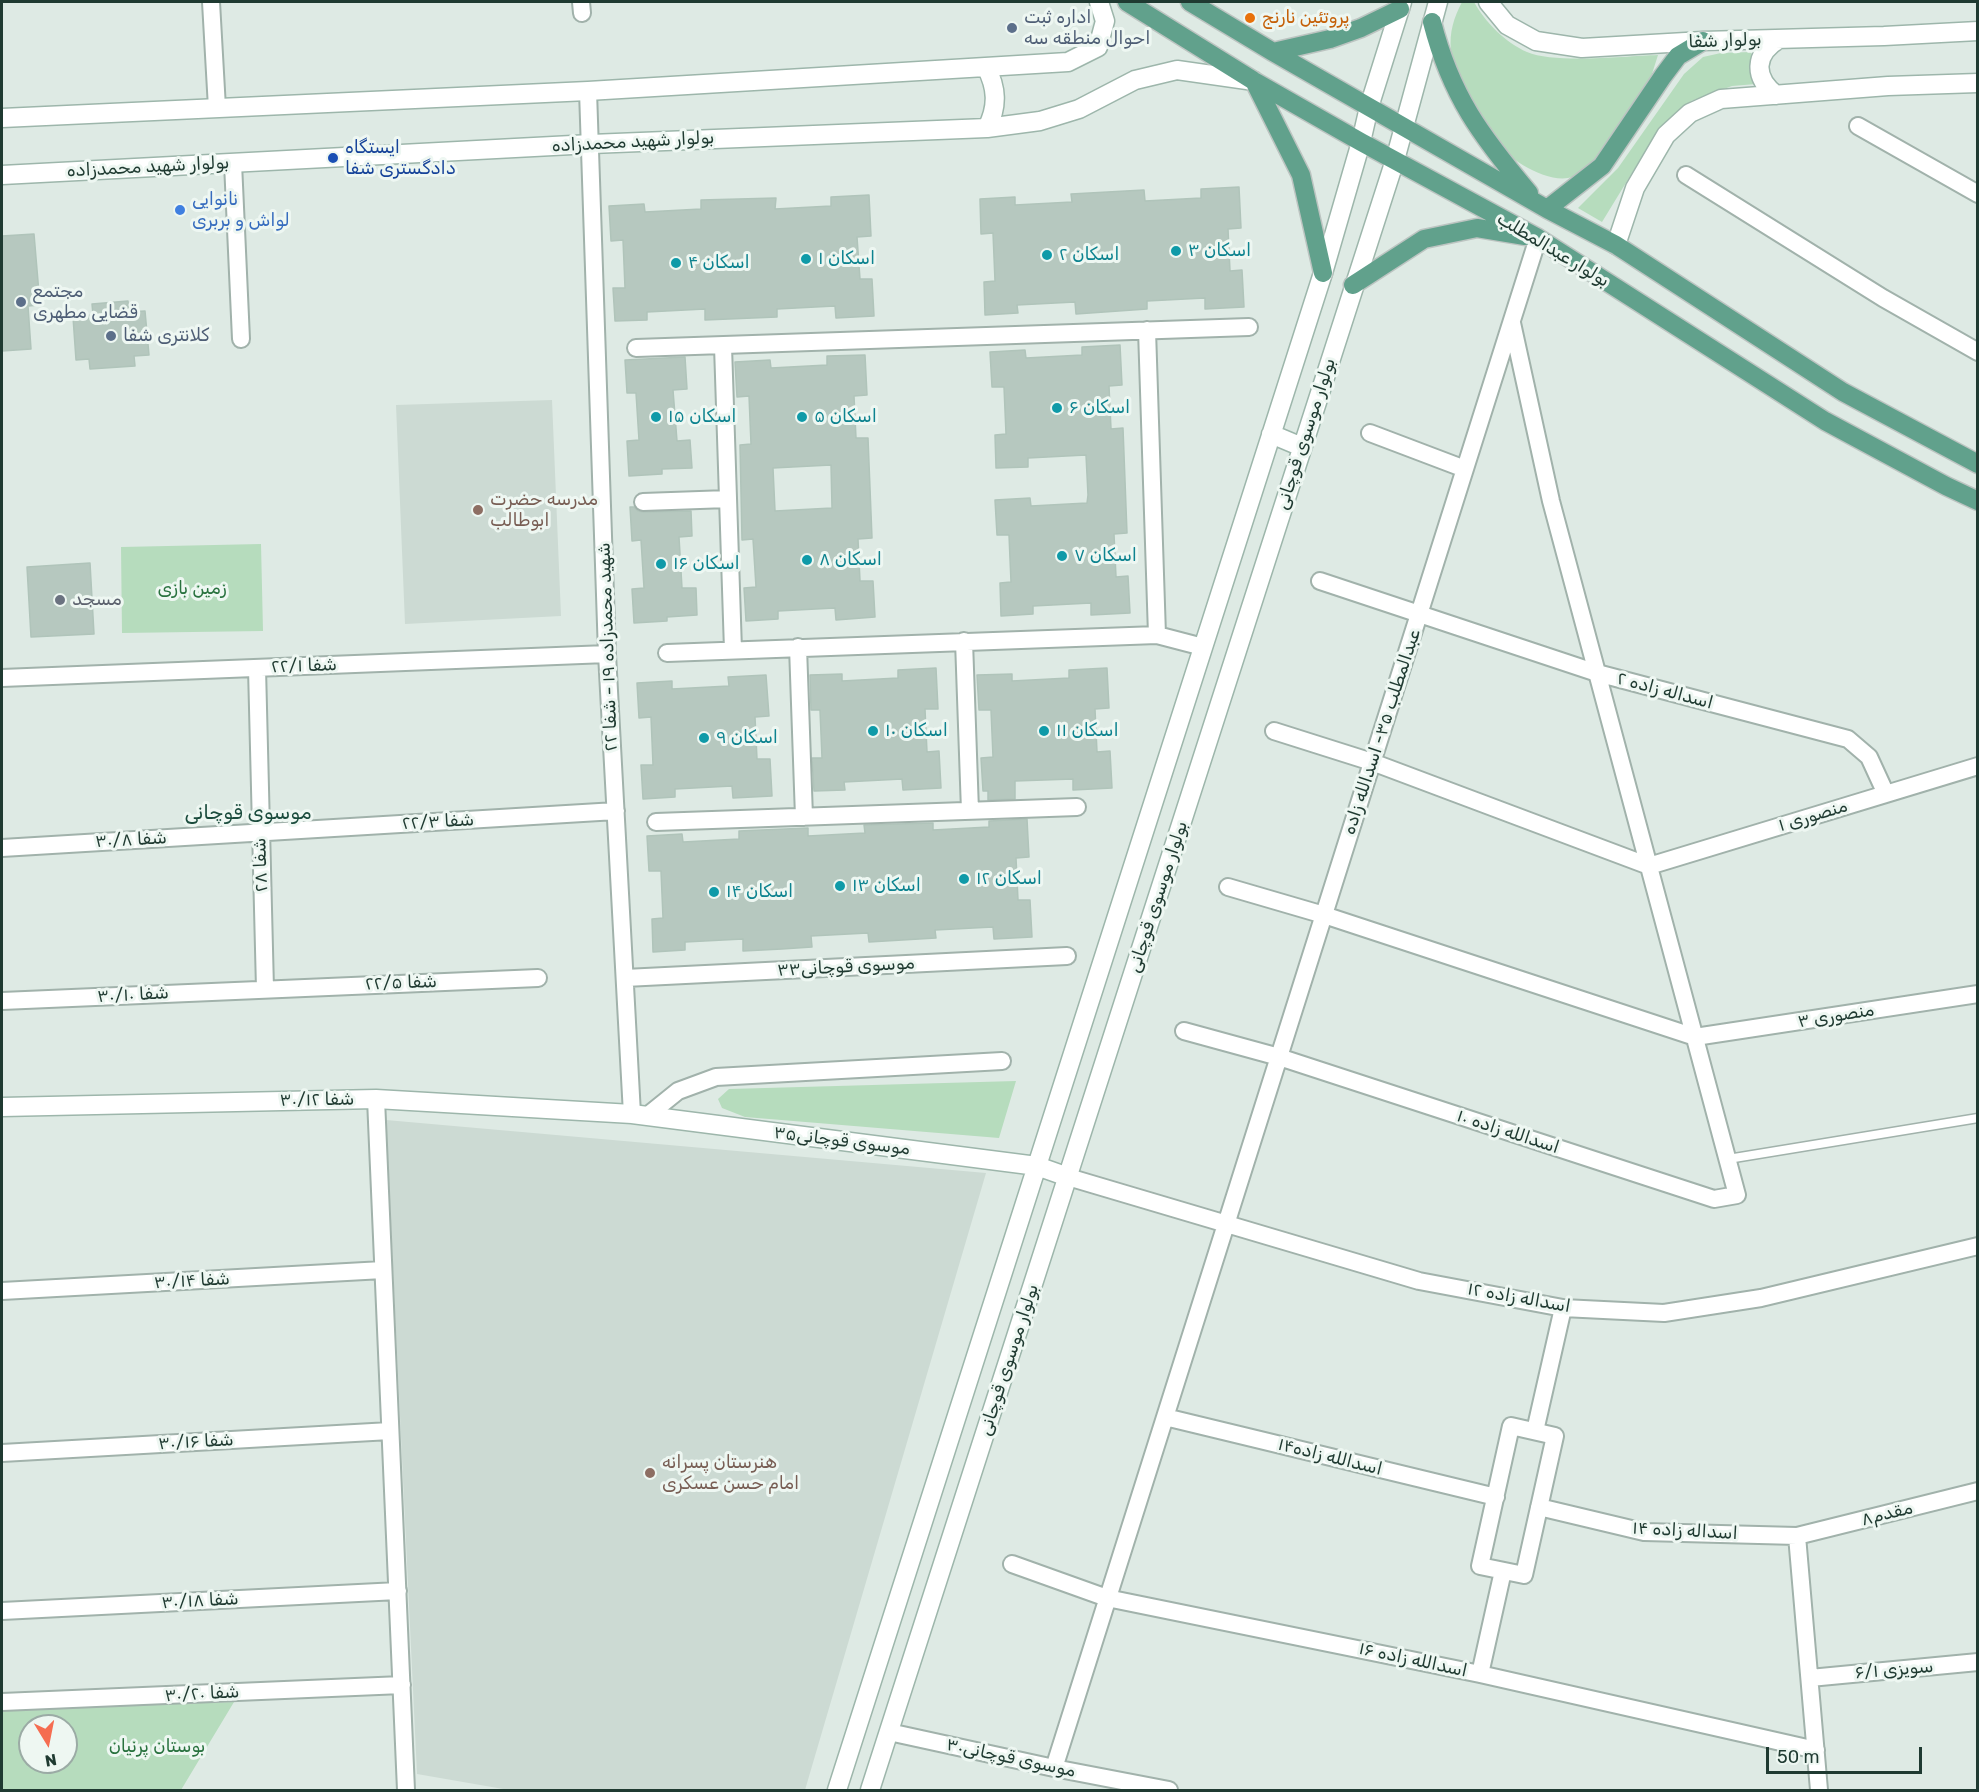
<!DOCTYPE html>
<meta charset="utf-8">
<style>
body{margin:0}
#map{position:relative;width:1979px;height:1792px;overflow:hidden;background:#deeae4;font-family:Rubik,sans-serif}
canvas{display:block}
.frame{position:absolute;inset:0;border:3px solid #1f3a31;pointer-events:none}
.north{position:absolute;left:18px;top:1714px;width:60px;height:60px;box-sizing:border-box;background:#eef7f2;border:2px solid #9baba5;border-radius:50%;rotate:170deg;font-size:16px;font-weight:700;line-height:24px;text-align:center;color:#1f3a31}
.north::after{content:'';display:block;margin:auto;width:21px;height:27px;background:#f56d51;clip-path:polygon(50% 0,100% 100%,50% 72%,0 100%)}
.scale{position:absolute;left:1766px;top:1747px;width:156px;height:27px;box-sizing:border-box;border:3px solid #1f3a31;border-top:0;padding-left:8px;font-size:18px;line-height:21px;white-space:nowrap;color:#1f3a31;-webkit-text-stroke:4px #eef7f2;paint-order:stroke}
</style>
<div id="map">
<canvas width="1979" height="1792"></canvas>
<div class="frame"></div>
<div class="north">N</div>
<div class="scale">50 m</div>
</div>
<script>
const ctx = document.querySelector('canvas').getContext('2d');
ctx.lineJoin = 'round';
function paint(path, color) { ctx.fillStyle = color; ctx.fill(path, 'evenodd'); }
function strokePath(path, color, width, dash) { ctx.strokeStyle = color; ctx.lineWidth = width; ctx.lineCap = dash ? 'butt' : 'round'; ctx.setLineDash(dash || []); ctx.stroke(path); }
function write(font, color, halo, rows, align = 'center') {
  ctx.font = font + ' Rubik,Vazirmatn,sans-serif'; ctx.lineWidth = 6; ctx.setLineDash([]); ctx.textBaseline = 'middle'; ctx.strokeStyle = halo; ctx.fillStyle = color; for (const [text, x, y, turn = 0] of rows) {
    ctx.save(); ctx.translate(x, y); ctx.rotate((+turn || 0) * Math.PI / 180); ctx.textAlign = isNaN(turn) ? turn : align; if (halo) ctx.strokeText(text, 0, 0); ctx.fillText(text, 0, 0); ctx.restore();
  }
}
paint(new Path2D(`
 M 552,400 L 561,616 L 405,624 L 396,405 Z
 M 386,1120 L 986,1173 L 805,1790 L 509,1790 L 417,1774 Z`), '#ccdad3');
paint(new Path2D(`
 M 1462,2 L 1474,2 C 1485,22 1506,43 1527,52 C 1555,64 1626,56 1658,55 L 1651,77 L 1591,164 C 1584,170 1577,177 1568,178 C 1544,182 1506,158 1493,138 C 1485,127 1479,113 1473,101 C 1464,85 1453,69 1451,50 C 1449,33 1454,17 1462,2 Z
 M 1751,52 L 1756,84 L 1732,86 L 1691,101 L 1674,118 L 1643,155 L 1602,222 L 1578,208 L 1618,168 L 1684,74 L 1703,57 L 1721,53 Z
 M 261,544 L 263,631 L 122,633 L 121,547 Z
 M 1016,1081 L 999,1138 L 745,1117 L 722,1108 L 718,1099 L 729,1089 Z
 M 234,1702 L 181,1790 L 2,1790 L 2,1709 ZM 30,1726 L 66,1726 L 66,1762 L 30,1762 Z`), '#b6dcbd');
const building = new Path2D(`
 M 1239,187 L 1241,228 L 1228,229 L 1230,271 L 1242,270 L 1244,307 L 1205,309 L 1205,298 L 1147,301 L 1147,309 L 1076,314 L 1075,302 L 1017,305 L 1018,313 L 985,315 L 984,282 L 995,281 L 993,233 L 981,234 L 980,199 L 1015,197 L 1015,205 L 1072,202 L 1071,194 L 1144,190 L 1145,201 L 1201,198 L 1201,189 Z
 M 869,195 L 871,236 L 857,237 L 860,279 L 872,279 L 874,316 L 836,318 L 835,306 L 777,309 L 777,317 L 705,320 L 705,309 L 647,312 L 647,320 L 615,321 L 613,288 L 625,288 L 623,240 L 611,241 L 609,206 L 644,204 L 645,212 L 701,209 L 701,200 L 776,198 L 775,209 L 831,206 L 831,197 Z
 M 34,234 L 40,305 L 28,306 L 31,349 L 2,351 L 2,236 Z
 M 128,301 L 129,312 L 145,311 L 149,355 L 134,356 L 135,366 L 90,369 L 89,359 L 76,360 L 73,317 L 93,315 L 92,304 Z
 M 1120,345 L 1122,385 L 1109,386 L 1111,429 L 1123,428 L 1127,533 L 1114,534 L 1116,577 L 1128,576 L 1130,613 L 1091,615 L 1091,603 L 1033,606 L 1033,614 L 1001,616 L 1000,583 L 1011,582 L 1009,535 L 997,535 L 995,500 L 1030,498 L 1031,506 L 1087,503 L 1088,495 L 1086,455 L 1028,458 L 1028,467 L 996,468 L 995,435 L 1006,434 L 1004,387 L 992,387 L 990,352 L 1025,350 L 1026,358 L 1082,355 L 1082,347 Z
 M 865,355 L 867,395 L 854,396 L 856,438 L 868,438 L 872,538 L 858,539 L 860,581 L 873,581 L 875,617 L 836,620 L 835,608 L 778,611 L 778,619 L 746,621 L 744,588 L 756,587 L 753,539 L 742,540 L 740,445 L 751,444 L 749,396 L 737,397 L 735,362 L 770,360 L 771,368 L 827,365 L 827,356 ZM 831,465 L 832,508 L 775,511 L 773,468 Z
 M 685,357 L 687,389 L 673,390 L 677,441 L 690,440 L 692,468 L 662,469 L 662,474 L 629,476 L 627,441 L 639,440 L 636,393 L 627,393 L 625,360 Z
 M 630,507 L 634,507 L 638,511 L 643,512 L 691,511 L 692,536 L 679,537 L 682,588 L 696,588 L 697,615 L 667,617 L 667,621 L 634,623 L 632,589 L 644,588 L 641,540 L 632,541 Z
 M 90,563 L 94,634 L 31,637 L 27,567 Z
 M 936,668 L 938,709 L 925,709 L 927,752 L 939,751 L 941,788 L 903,790 L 902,779 L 844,782 L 845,790 L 814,791 L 812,758 L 822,758 L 820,710 L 811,710 L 810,675 L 842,674 L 842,681 L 898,678 L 898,670 Z
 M 1107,668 L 1109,708 L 1095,709 L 1097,752 L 1110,751 L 1112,788 L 1073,790 L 1073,779 L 1015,781 L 1015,799 L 988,800 L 988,791 L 983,791 L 981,758 L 993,757 L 991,710 L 979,710 L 977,675 L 1012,674 L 1012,681 L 1069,678 L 1069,670 Z
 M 766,675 L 769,716 L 755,717 L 757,759 L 770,759 L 772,796 L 733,798 L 732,786 L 675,789 L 675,797 L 643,799 L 641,765 L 653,765 L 651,717 L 639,718 L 637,683 L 672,681 L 672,689 L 729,686 L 728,677 Z
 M 1027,819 L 1029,857 L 1016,858 L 1018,900 L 1030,900 L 1032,937 L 994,939 L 993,927 L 935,930 L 936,938 L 869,942 L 868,933 L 811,936 L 812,947 L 782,949 L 743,951 L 743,939 L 685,942 L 685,950 L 653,952 L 652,919 L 663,918 L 661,871 L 649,871 L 647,836 L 682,834 L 683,842 L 739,839 L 739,831 L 808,828 L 808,836 L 865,833 L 864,825 L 933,823 L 933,830 L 989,827 L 989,821 Z`);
paint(building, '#b6c8bf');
strokePath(building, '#b0c4ba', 1.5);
const lane = new Path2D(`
 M 1728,1159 L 1978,1118`);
const street = new Path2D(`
 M 211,2 L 217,108
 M 581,2 L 582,13
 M 588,91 L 607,654 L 632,1114
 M 1858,126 L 1978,194
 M 233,163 L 241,339
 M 1686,175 L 1883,298 L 1978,352
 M 1147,330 L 1157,635
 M 723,346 L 733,650
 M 636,348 L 1249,327
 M 1370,433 L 1465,469
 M 643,502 L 728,499
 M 1320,581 L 1597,673 L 1848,739 L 1869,757 L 1886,794
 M 964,641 L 970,811
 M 798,647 L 804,817
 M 667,653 L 1157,635 L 1203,647
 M 257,668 L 265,989
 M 2,678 L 607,654
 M 1274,731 L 1372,762 L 1649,866 L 1978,766
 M 656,822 L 1077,807
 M 2,848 L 616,811
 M 1228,887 L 1324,915 L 1695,1037 L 1978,994
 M 625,978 L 1067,956
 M 2,1001 L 538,978
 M 1184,1031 L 1279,1057 L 1714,1199 L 1737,1195 L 1551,501 L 1512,323
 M 376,1099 L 406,1790
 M 647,1116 L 678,1091 L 716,1077 L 1002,1061
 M 1068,1177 L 1419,1281 L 1563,1308 L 1664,1313 L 1761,1298 L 1978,1246
 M 2,1291 L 383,1270
 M 1165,1417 L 1496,1497
 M 1511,1426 L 1555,1436 L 1524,1575 L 1480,1566 Z
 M 1535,1431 L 1563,1308
 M 2,1453 L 390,1431
 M 1539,1507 L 1644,1532 L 1797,1536 L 1978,1491
 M 1797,1536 L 1819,1790
 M 1012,1564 L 1107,1598 L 1480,1674 L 1816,1750
 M 2,1611 L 398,1591
 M 1480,1674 L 1503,1571
 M 1810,1678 L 1978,1662
 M 2,1702 L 402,1685
 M 889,1732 L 1054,1768 L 1169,1790
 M 1054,1768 L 1538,238`);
const secondary = new Path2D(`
 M 1488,2 L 1507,25 L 1536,41 L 1582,48 L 1703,41 L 1884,36 L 1978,31
 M 986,67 C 997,88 998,106 987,128
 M 1776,95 C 1753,77 1754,54 1779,39
 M 2,118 L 588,91 L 1068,62 L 1098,47 L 1105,21 L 1099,2
 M 2,175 L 591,144 L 987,128 L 1040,121 L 1079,109 L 1135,80 L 1177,70 L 1254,81
 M 1616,245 L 1635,188 L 1666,135 L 1690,113 L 1721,99 L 1888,86 L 1978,83
 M 1271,434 L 1302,447
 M 2,1107 L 376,1099 L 632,1114 L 1037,1166 L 1068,1177
 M 837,1790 L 1323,273 L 1361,142 L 1369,107 L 1402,2
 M 870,1790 L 1395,160 L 1438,2`);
const primary = new Path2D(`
 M 1127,2 L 1254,81 L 1361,142 L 1538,238 L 1825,421 L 1946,486 L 1978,501
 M 1190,2 L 1273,52 L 1547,209 L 1616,245 L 1843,392 L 1978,464
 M 1432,22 C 1451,96 1481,136 1529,193
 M 1273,52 L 1330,39 L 1361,28 L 1400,9
 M 1254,81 L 1301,175 L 1323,273
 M 1547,209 L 1602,166 L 1663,76 L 1678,56 L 1703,41
 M 1353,285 L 1424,239 L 1477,228 L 1525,236`);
strokePath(lane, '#a1b2ab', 11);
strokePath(street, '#a1b2ab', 20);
strokePath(secondary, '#9db6ab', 21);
strokePath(primary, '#bcc4c1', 21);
strokePath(lane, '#fff', 8);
strokePath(street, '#fff', 16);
strokePath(secondary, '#fff', 18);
strokePath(primary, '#61a18c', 18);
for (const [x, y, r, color] of [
 [1250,18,6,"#e8710a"],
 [1012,28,6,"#5c6f8a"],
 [333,158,6,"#1a4fb4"],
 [180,210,6,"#3f7fe0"],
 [1176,251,6,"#0f9aa8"],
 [1047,255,6,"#0f9aa8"],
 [806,259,6,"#0f9aa8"],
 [676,263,6,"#0f9aa8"],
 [21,302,6,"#5c6f8a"],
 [111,336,6,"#5c6f8a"],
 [1057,408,6,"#0f9aa8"],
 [656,417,6,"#0f9aa8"],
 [802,417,6,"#0f9aa8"],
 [478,510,6,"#8d6e63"],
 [1062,556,6,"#0f9aa8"],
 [807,560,6,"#0f9aa8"],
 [661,564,6,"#0f9aa8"],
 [60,600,6,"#6b7280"],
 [873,731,6,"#0f9aa8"],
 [1044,731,6,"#0f9aa8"],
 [704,738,6,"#0f9aa8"],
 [964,879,6,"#0f9aa8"],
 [840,886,6,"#0f9aa8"],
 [714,892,6,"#0f9aa8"],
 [650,1473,6,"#8d6e63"]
]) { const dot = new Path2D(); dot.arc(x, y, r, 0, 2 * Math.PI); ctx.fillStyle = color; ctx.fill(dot); strokePath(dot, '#eef7f2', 2); }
write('18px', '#4e5e75', '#eef7f2', [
 ["اداره ثبت",1024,18],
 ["احوال منطقه سه",1024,39],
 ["مجتمع",33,292],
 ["قضایی مطهری",33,313],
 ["کلانتری شفا",123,336]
], 'left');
write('18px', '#c56008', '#eef7f2', [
 ["پروتئین نارنج",1262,18]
], 'left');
write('18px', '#1f3a31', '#eef7f2', [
 ["بولوار شفا",1725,41,-2],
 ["بولوار شهید محمدزاده",633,142,-3],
 ["بولوار شهید محمدزاده",148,167,-3],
 ["بولوار عبدالمطلب",1553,250,31],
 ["بولوار موسوی قوچانی",1306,434,-72],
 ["شهید محمدزاده ۱۹ - شفا ۲۲",608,647,-92],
 ["۲۲/۱ شفا",304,666,-2],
 ["اسداله زاده ۲",1665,691,15],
 ["عبدالمطلب ۳۵- اسدالله زاده",1382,732,-72],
 ["منصوری ۱",1813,816,-17],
 ["شفا ۲۲/۳",438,822,-3],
 ["شفا ۳۰/۸",131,840,-3],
 ["شفا ۲۸",261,865,-92],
 ["بولوار موسوی قوچانی",1158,897,-72],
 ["موسوی قوچانی۳۳",846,967,-3],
 ["شفا ۲۲/۵",401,983,-2],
 ["شفا ۳۰/۱۰",133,995,-3],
 ["منصوری ۳",1836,1016,-9],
 ["شفا ۳۰/۱۲",317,1100,-1],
 ["اسدالله زاده ۱۰",1508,1132,18],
 ["موسوی قوچانی۳۵",842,1141,7],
 ["شفا ۳۰/۱۴",192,1281,-3],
 ["اسداله زاده ۱۲",1519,1298,10],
 ["بولوار موسوی قوچانی",1009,1360,-72],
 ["شفا ۳۰/۱۶",196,1442,-3],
 ["اسدالله زاده۱۴",1330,1457,14],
 ["مقدم۸",1887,1514,-14],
 ["اسداله زاده ۱۴",1685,1531,3],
 ["شفا ۳۰/۱۸",200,1601,-3],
 ["اسدالله زاده ۱۶",1413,1660,12],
 ["سویزی ۶/۱",1894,1670,-5],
 ["شفا ۳۰/۲۰",202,1694,-3],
 ["موسوی قوچانی۳۰",1011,1758,12]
]);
write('18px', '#164399', '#eef7f2', [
 ["ایستگاه",345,148],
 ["دادگستری شفا",345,169]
], 'left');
write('18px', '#366cbe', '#eef7f2', [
 ["نانوایی",192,200],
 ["لواش و بربری",192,221]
], 'left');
write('18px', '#0d838f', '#eef7f2', [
 ["اسکان ۳",1188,251],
 ["اسکان ۲",1059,255],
 ["اسکان ۱",818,259],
 ["اسکان ۴",688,263],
 ["اسکان ۶",1069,408],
 ["اسکان ۱۵",668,417],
 ["اسکان ۵",814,417],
 ["اسکان ۷",1074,556],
 ["اسکان ۸",819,560],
 ["اسکان ۱۶",673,564],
 ["اسکان ۱۰",885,731],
 ["اسکان ۱۱",1056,731],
 ["اسکان ۹",716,738],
 ["اسکان ۱۲",976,879],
 ["اسکان ۱۳",852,886],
 ["اسکان ۱۴",726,892]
], 'left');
write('18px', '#785e54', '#eef7f2', [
 ["مدرسه حضرت",490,500],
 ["ابوطالب",490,521],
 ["هنرستان پسرانه",662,1463],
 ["امام حسن عسکری",662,1484]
], 'left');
write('18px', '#29723f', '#eef7f2', [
 ["زمین بازی",192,589],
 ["بوستان پرنیان",157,1747]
]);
write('18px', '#5b616d', '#eef7f2', [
 ["مسجد",72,600]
], 'left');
write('20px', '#1b4c3d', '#eef7f2', [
 ["موسوی قوچانی",248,813]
]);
</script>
